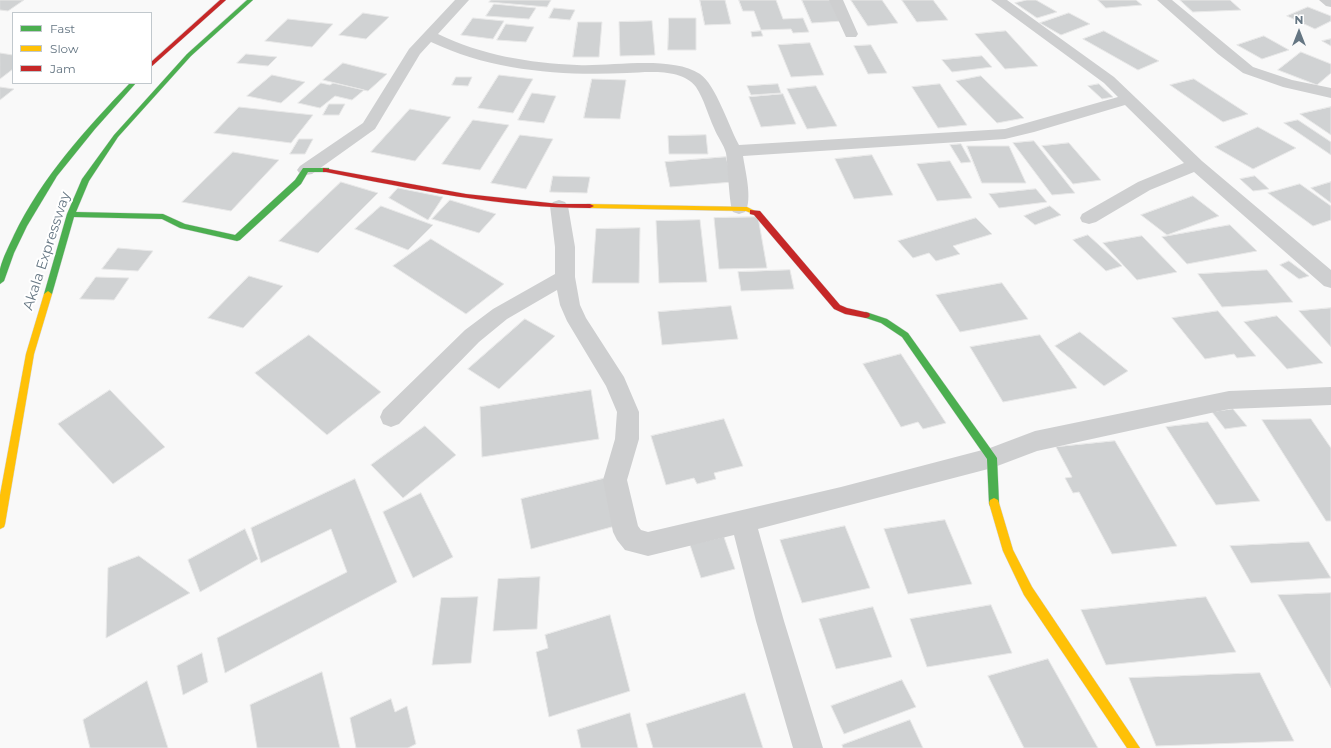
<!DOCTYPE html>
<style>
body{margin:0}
#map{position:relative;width:1331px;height:748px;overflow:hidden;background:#f9f9f9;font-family:Montserrat,sans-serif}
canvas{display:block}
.legend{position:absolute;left:12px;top:12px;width:140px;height:72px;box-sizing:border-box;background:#fff;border:1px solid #c1c8cd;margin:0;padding:5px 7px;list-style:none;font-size:12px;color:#657683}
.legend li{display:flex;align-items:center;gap:8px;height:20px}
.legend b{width:20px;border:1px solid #c1c8cd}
.north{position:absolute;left:1279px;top:12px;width:40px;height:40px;-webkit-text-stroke:3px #fff;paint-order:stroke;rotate:0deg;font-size:11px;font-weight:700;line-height:16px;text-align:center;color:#657683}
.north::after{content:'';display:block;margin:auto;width:14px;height:18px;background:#657683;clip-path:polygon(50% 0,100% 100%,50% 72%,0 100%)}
</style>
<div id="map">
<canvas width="1331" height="748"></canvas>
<ul class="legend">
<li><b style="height:5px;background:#4caf50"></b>Fast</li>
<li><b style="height:5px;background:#ffc107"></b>Slow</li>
<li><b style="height:5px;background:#c62828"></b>Jam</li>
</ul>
<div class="north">N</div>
</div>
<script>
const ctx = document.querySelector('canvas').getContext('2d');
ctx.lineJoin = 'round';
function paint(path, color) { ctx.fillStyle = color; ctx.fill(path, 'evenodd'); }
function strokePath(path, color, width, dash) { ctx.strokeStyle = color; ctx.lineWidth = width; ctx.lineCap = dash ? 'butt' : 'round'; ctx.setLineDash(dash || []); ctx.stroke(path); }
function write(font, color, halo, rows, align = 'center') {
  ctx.font = font + ' Montserrat,sans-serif'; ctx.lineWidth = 4; ctx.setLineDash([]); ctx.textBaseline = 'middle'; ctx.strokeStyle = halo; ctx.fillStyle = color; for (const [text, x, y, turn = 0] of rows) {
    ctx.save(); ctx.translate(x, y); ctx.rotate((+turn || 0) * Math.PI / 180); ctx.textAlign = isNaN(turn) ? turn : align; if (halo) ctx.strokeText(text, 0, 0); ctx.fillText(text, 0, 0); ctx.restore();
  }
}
const building = new Path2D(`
 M 0,0 L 24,0 L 8,11 L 0,10 Z
 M 491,0 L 551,0 L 547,7 L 489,2 Z
 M 700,0 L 725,0 L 731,24 L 705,25 Z
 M 739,0 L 776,0 L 783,19 L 803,18 L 809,32 L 793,33 L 791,29 L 761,30 L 754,11 L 743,11 Z
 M 802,0 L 832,0 L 843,21 L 812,23 Z
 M 851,0 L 882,0 L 898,23 L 868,26 Z
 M 902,0 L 933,0 L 948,20 L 917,22 Z
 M 1027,0 L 1036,0 L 1057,12 L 1037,18 L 1015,3 Z
 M 1098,0 L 1136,0 L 1142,5 L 1106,8 Z
 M 1180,0 L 1230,0 L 1241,10 L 1193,12 Z
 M 494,4 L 536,8 L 529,19 L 486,16 Z
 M 1308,7 L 1331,16 L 1331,21 L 1315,29 L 1287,16 Z
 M 554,8 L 575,10 L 570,20 L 549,18 Z
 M 363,13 L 389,17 L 366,39 L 339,35 Z
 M 1069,13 L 1090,24 L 1061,35 L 1040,23 Z
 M 473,18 L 504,21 L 493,39 L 461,35 Z
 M 669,18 L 696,18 L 696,50 L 668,50 Z
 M 288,19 L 333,24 L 312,47 L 265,41 Z
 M 652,21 L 655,55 L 620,56 L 619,22 Z
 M 578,22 L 602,22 L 599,57 L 573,57 Z
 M 506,24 L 534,27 L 526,42 L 497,40 Z
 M 761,31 L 763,36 L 752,37 L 751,32 Z
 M 1006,31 L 1038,66 L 1005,69 L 975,34 Z
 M 1104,31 L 1159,61 L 1138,70 L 1083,39 Z
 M 1264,36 L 1289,50 L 1262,59 L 1237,45 Z
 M 1331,39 L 1331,46 L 1322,41 Z
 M 810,43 L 824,75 L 791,77 L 778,45 Z
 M 871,45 L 887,73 L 868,74 L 854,46 Z
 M 1301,52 L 1331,64 L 1331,73 L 1317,85 L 1278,70 Z
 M 0,53 L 13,55 L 13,69 L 0,79 Z
 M 246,54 L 277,57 L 268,66 L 237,63 Z
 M 982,56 L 992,67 L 952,72 L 942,60 Z
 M 343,63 L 387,74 L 368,91 L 323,80 Z
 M 272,75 L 305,82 L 281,103 L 247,96 Z
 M 499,75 L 533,79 L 513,113 L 478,108 Z
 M 981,76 L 1024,118 L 997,123 L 956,81 Z
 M 456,77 L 472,77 L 468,86 L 452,85 Z
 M 592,79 L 626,80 L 620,119 L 584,118 Z
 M 1194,79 L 1248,114 L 1223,122 L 1170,85 Z
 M 321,83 L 330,85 L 333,83 L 364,90 L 352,100 L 335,96 L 320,108 L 298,103 Z
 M 778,84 L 781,93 L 751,95 L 747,86 Z
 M 940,84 L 967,125 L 938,128 L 912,87 Z
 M 1099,84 L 1113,97 L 1102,99 L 1088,86 Z
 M 816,86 L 837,126 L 807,129 L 787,89 Z
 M 0,87 L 14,89 L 0,100 Z
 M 532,93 L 556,96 L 544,123 L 518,120 Z
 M 783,94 L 796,124 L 761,127 L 749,97 Z
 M 329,104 L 345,104 L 339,115 L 323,115 Z
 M 239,107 L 313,115 L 291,143 L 214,133 Z
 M 1331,107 L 1331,135 L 1300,114 Z
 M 410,109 L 451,117 L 415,161 L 371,152 Z
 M 473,120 L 509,125 L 480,170 L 442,164 Z
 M 1298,120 L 1331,142 L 1331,155 L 1284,123 Z
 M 1258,127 L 1296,148 L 1253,169 L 1215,147 Z
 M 520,135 L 553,139 L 526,189 L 491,183 Z
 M 706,135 L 708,154 L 669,154 L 668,136 Z
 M 299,139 L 313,139 L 305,154 L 290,154 Z
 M 1034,141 L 1075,193 L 1052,195 L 1013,143 Z
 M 1069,143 L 1101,180 L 1073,184 L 1042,146 Z
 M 961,144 L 971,162 L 961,163 L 950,145 Z
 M 967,146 L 1009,146 L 1026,183 L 982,183 Z
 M 233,152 L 279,160 L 231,211 L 182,202 Z
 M 872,155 L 893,195 L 854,199 L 835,159 Z
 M 726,157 L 733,182 L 670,187 L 665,162 Z
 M 950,161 L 972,198 L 937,201 L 917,164 Z
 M 553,176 L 590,177 L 587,193 L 550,192 Z
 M 1255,176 L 1269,189 L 1253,191 L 1240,179 Z
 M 341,182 L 378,193 L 318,253 L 279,241 Z
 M 1331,182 L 1331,203 L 1311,188 Z
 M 1300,184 L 1331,206 L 1331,220 L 1313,226 L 1268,193 Z
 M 398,188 L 443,197 L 428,220 L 389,198 Z
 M 1036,189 L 1047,202 L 999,208 L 989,194 Z
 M 1193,196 L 1219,216 L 1167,235 L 1141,215 Z
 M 450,200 L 496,214 L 479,233 L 432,219 Z
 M 381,206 L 433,225 L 408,250 L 355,229 Z
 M 1050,206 L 1061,215 L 1035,225 L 1024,216 Z
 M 758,217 L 767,268 L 719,269 L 714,218 Z
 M 976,218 L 992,234 L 953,246 L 960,254 L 936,261 L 929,253 L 913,258 L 898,241 Z
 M 700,220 L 707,282 L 659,283 L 656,221 Z
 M 1230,225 L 1257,251 L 1187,264 L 1162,237 Z
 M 640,228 L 639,283 L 592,283 L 596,229 Z
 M 1088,235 L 1122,266 L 1106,271 L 1073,240 Z
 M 1142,236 L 1177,272 L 1137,280 L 1103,243 Z
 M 431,239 L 504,284 L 466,314 L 393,266 Z
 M 118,248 L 153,251 L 138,271 L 102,269 Z
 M 1289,261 L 1309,276 L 1299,279 L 1280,265 Z
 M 790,270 L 794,289 L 741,291 L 738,272 Z
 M 1267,270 L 1293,302 L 1222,307 L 1198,274 Z
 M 249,276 L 283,286 L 243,328 L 208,318 Z
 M 96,277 L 129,278 L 114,300 L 80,299 Z
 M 1002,283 L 1028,319 L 960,332 L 936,295 Z
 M 731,306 L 738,339 L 662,345 L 658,312 Z
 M 1331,308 L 1331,347 L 1299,311 Z
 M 1218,311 L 1256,356 L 1237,358 L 1234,354 L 1205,359 L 1172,318 Z
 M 1277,316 L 1323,363 L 1287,369 L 1244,322 Z
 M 525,319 L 555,336 L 499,389 L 468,369 Z
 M 1080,332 L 1128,371 L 1104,386 L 1055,346 Z
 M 309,335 L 381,392 L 327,435 L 255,373 Z
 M 1040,335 L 1077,388 L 1003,402 L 970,347 Z
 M 901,354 L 946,423 L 923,429 L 918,422 L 901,427 L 863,364 Z
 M 110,390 L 165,447 L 113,484 L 58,424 Z
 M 591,390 L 599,439 L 482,457 L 480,407 Z
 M 1233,409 L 1247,426 L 1225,429 L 1212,412 Z
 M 724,419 L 743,466 L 714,473 L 716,479 L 697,484 L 694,478 L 666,485 L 651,436 Z
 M 1311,419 L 1331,448 L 1331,521 L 1326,521 L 1262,420 Z
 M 1208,422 L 1260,501 L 1216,505 L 1166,427 Z
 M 425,426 L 456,455 L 403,498 L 371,465 Z
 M 1115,441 L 1177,546 L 1112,554 L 1079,492 L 1073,493 L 1065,478 L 1072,477 L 1056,447 Z
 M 606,478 L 619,525 L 531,549 L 521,499 Z
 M 355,479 L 397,582 L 225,673 L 217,638 L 347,572 L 331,529 L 261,563 L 251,528 Z
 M 421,493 L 453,557 L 413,578 L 383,512 Z
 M 945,520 L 972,584 L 908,594 L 884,529 Z
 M 845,526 L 870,588 L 802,603 L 780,540 Z
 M 245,529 L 258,559 L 200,592 L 188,560 Z
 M 724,537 L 735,569 L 701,578 L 690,545 Z
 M 1309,542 L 1331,578 L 1251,583 L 1230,546 Z
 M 139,556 L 190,593 L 106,638 L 108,568 Z
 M 540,577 L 537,629 L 493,631 L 498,579 Z
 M 1331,593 L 1331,688 L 1278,595 Z
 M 478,597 L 471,663 L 432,665 L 441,598 Z
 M 1206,597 L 1236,652 L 1106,665 L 1081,610 Z
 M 991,605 L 1012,653 L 927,667 L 910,619 Z
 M 873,607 L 892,657 L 836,669 L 819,619 Z
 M 610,615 L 630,691 L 549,717 L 536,652 L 548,648 L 545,635 Z
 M 202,653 L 208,682 L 183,695 L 177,666 Z
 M 1048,659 L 1098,748 L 1024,748 L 988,676 Z
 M 322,672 L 340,748 L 257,748 L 250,705 Z
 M 1260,673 L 1294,741 L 1156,746 L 1129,678 Z
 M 902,680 L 916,707 L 844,734 L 831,706 Z
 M 147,681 L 168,748 L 90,748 L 83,720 Z
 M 745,693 L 763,748 L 653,748 L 646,724 Z
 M 391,699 L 395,712 L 407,706 L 416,744 L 408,748 L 356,748 L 350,718 Z
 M 630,713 L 638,748 L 581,748 L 577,730 Z
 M 910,720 L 923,748 L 843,748 L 842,745 Z`);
paint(building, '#d0d2d3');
strokePath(building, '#e8e8e8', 1);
const fast = new Path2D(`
 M 247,0 L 253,0 L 191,56 L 118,137 L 89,181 L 76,212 L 163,214 L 185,224 L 235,235 L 295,180 L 303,168 L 329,168 L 329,172 L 308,172 L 301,184 L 240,240 L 237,241 L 180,228 L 162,219 L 74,217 L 52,294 L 48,297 L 45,296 L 44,294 L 67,214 L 82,179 L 114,135 L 187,54 Z
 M 130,83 L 136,83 L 95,129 L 57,176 L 27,226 L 14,253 L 4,281 L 0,284 C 0,279 0,273 0,269 C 3,257 9,246 14,235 C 42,177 86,129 130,83 Z
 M 866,312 L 887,319 L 908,333 L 995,455 L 997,458 L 999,503 L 998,506 L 994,508 L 990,506 L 989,503 L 987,459 L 902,337 L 881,323 L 863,317 L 862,315 L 863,313 Z`);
const slow = new Path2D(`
 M 587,204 L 747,207 L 757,212 L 753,214 L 746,211 L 590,208 L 586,206 Z
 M 48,291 L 52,294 L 34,354 L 5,524 L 4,527 L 0,529 L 0,495 L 26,354 L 44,294 Z
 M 994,498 L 998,500 L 999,503 L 1013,550 L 1032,587 L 1140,748 L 1127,748 L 1024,595 L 1003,551 L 989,503 L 990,500 Z`);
const jam = new Path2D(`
 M 220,0 L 226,0 L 151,67 L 151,62 Z
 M 323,168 L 466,194 L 559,204 L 590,204 L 594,206 L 590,208 C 501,208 413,189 326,172 L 323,172 Z
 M 750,210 L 760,211 L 840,305 L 847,308 L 869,313 L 870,315 L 869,317 L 866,318 L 845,314 L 834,309 L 754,215 L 750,214 Z`);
strokePath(fast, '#d5d6d7', 1);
strokePath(slow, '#d5d6d7', 1);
strokePath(jam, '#d5d6d7', 1);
paint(new Path2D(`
 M 455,0 L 469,0 L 438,34 C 481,55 529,63 577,65 C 611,67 670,55 700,74 C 716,85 729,127 739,145 L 1005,129 L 1118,97 L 1104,83 L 991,0 L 1007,0 L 1114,77 L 1202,161 L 1331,270 L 1331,288 L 1324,286 L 1194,172 L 1150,190 L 1096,222 L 1089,224 L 1082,222 L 1080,218 L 1082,214 L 1138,182 L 1184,163 L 1125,105 L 1034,132 L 1005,139 L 743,156 C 745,170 753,200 745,212 L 739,214 L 733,212 C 729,206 728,164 726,153 C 724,145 717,136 714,128 C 708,115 704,99 696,87 C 682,68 647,72 627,73 C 561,76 492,71 431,42 L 420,54 L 375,129 L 312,174 L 306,175 L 300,174 L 297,170 L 300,166 L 363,123 L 409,49 Z
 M 829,0 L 843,0 L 858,34 L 856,37 L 846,37 Z
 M 1157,0 L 1172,0 L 1253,67 L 1292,80 L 1331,88 L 1331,98 L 1283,87 L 1243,73 L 1218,54 Z
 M 1319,0 L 1331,0 L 1331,7 L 1326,6 Z
 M 559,200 L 565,202 L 568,206 L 575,247 L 575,277 L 580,305 L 586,318 L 624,377 L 639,412 L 639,439 L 627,480 L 638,526 L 641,530 L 648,532 L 841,487 L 990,448 L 1035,431 L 1229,391 L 1331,387 L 1331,405 L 1229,409 L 1037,451 L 992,468 L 758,529 L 784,621 L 823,748 L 793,748 L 756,621 L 734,535 L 648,556 L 625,550 L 617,540 L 613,532 L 603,480 L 615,439 L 617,412 L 606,386 L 567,321 L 560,305 L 557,290 L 507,319 L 479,342 L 399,424 L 391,427 L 383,424 L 380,417 L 383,410 L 465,330 L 493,309 L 555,274 L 555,247 L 550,206 L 553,202 Z`), '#cecfd0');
paint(fast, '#4caf50');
paint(slow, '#ffc107');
paint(jam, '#c62828');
write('14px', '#657683', '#fff', [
 ["Akala Expressway",47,251,-72]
]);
</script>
